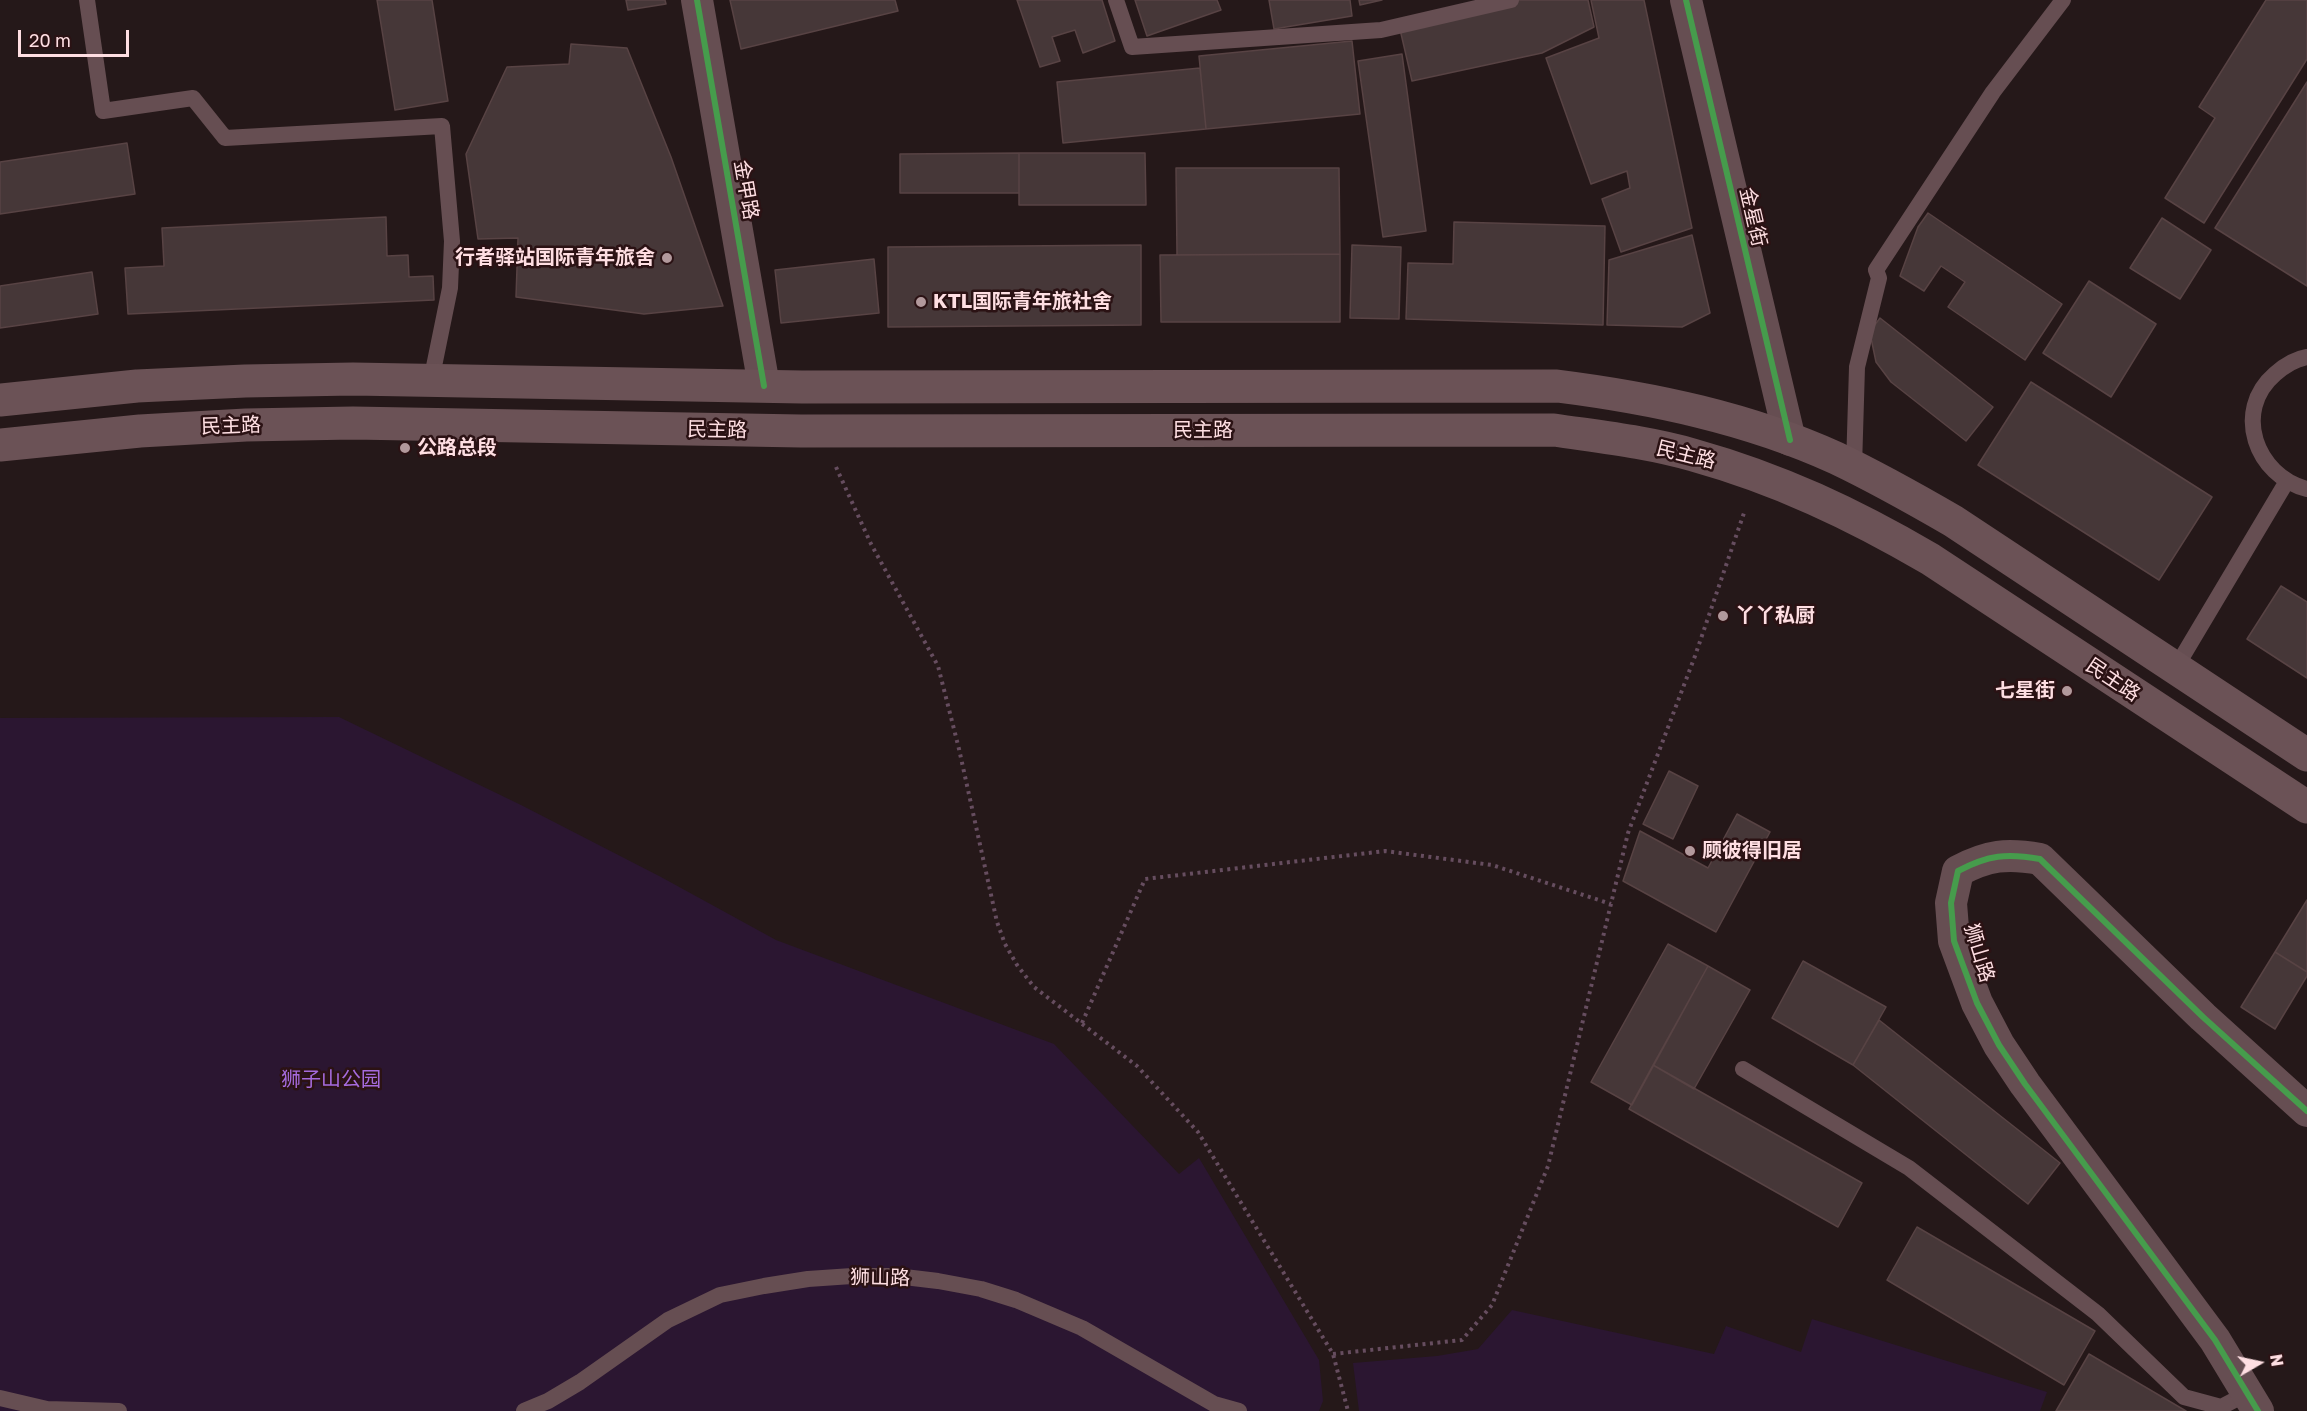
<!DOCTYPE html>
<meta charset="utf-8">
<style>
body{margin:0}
#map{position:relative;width:2307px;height:1411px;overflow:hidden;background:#251819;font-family:"Golos Text",sans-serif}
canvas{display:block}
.north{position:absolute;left:2229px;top:1333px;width:60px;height:60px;-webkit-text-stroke:4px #2b1214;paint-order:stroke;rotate:81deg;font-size:16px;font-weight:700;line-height:24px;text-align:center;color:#fedee2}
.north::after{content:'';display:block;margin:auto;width:21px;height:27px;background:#fedee2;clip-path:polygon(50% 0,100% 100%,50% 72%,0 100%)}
.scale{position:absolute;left:18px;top:30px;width:111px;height:27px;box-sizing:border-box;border:3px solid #fedee2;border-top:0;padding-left:8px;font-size:18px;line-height:21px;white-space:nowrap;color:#fedee2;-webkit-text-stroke:4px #2b1214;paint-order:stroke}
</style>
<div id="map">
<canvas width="2307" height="1411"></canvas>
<div class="north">N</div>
<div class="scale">20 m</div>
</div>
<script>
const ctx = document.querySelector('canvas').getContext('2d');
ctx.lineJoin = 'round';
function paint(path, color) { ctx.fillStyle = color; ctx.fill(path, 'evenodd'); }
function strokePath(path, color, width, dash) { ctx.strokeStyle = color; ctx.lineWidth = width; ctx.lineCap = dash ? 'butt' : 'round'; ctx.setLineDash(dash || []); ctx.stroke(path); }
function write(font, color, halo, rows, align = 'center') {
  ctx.font = font + ' "Golos Text","Noto Sans SC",sans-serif'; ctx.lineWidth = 5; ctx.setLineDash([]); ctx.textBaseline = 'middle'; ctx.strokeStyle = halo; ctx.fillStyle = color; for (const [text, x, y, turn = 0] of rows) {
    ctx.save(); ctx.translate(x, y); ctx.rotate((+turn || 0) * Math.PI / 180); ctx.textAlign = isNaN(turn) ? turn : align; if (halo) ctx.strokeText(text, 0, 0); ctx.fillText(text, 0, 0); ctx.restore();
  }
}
paint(new Path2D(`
 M 339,717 L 521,805 L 661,877 L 776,940 L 1054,1044 L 1179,1174 L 1199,1158 L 1319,1360 L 1323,1401 L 1319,1411 L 0,1411 L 0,718 Z
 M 1512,1310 L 1714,1354 L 1726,1326 L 1801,1352 L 1812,1319 L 2047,1392 L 2040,1411 L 1359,1411 L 1353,1363 L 1437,1356 L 1478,1349 Z`), '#2b1631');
const building = new Path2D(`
 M 377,0 L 432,0 L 448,101 L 395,110 Z
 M 626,0 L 665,0 L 666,4 L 628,10 Z
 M 730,0 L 895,0 L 898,11 L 741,49 Z
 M 1017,0 L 1102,0 L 1115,41 L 1083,53 L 1075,30 L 1052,37 L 1060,61 L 1040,67 Z
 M 1135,0 L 1217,0 L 1221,10 L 1147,36 Z
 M 1269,0 L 1350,0 L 1352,16 L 1274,29 Z
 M 1359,0 L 1382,0 L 1360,5 Z
 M 1510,0 L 1588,0 L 1594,27 L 1542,53 L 1412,81 L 1399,25 Z
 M 1591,0 L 1644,0 L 1692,228 L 1621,252 L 1602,199 L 1630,188 L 1627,171 L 1591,184 L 1546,58 L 1599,38 Z
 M 2266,0 L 2307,0 L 2307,59 L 2204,223 L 2165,198 L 2215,118 L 2199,107 Z
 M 1352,41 L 1360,114 L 1206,129 L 1199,56 Z
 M 571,44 L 627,48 L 671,157 L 723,306 L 644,314 L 516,297 L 518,238 L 478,239 L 466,154 L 507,67 L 569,64 Z
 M 1402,54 L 1426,231 L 1383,237 L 1358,61 Z
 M 1200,68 L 1206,129 L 1063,143 L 1057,82 Z
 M 2307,82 L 2307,286 L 2215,228 Z
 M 127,143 L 135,194 L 0,214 L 0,162 Z
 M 1019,153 L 1019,193 L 900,193 L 900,154 Z
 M 1019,153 L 1145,153 L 1146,205 L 1019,205 Z
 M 1176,168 L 1339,168 L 1340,254 L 1177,255 Z
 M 1928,213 L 2062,304 L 2025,360 L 1948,307 L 1965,282 L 1941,266 L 1924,291 L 1900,276 L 1918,227 Z
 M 386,217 L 387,256 L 408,255 L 409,277 L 433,276 L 434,300 L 128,314 L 125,268 L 164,266 L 162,228 Z
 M 2162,218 L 2211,250 L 2180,299 L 2130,268 Z
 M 1454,222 L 1605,226 L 1603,325 L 1406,319 L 1408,263 L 1453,264 Z
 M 1692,235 L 1710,313 L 1682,327 L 1607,325 L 1609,260 Z
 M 1141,245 L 1141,325 L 888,327 L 888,247 Z
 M 1352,245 L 1401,247 L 1399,319 L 1350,318 Z
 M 1340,254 L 1340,322 L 1161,322 L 1160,255 Z
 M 874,259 L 879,313 L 781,323 L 775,270 Z
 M 92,272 L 98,314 L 0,328 L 0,286 Z
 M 2089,281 L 2156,324 L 2111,397 L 2043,353 Z
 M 1880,318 L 1993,407 L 1966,441 L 1891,382 L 1876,362 L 1871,338 L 1874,326 Z
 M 2031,382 L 2212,497 L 2159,580 L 1978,465 Z
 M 2281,586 L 2307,602 L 2307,678 L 2247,639 Z
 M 1669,771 L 1698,786 L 1673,839 L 1643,824 Z
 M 1737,814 L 1770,832 L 1716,932 L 1623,881 L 1640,831 L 1708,868 Z
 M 2307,900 L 2307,972 L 2275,952 Z
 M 1668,944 L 1708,966 L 1632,1105 L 1591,1082 Z
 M 2275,952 L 2307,972 L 2307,976 L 2275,1029 L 2241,1007 Z
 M 1803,961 L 1886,1007 L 1853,1065 L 1772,1018 Z
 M 1708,966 L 1750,990 L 1694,1089 L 1653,1065 Z
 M 1879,1020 L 2060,1163 L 2028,1204 L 1853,1065 Z
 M 1653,1065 L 1862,1183 L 1838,1227 L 1629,1109 Z
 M 1917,1227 L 2095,1331 L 2064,1385 L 1887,1280 Z
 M 2089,1354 L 2186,1411 L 2056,1411 Z`);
paint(building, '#463738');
strokePath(building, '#584344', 1.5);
strokePath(new Path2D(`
 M 836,467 L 871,544 L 938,666 L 959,749 L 997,922 L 1005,944 L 1017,965 L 1034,987 L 1137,1066 L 1198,1132 L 1333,1354 L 1348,1411
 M 1082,1023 L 1145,879 L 1385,851 L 1492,865 L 1611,904
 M 1333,1354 L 1462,1340 L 1492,1305 L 1548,1166 L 1628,833 L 1695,656 L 1745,510`), '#664d5f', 4, [3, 4.5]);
strokePath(new Path2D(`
 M 87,0 L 103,111 L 193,98 L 225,138 L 442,126 L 452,241 L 450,288 L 431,381
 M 1116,0 L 1132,47 L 1381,30 L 1511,0
 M 2307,357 C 2295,359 2284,366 2275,374 C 2232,411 2256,476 2307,489
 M 1854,467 L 1857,367 L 1879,278 L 1876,270 L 1993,92 L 2063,0
 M 2175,669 L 2287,481
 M 1743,1069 L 1909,1168 L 2098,1314 L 2184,1397 L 2221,1407 L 2246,1394
 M 0,1398 L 47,1409 L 119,1411
 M 524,1411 L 548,1401 L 580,1382 L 668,1320 L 720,1295 L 764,1286 L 808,1279 L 852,1276 L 896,1276 L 938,1281 L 981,1289 L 1016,1300 L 1082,1328 L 1214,1404 L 1239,1411`), '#664e52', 16);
strokePath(new Path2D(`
 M 697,0 L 764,386
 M 1686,0 L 1790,440
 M 2258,1411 L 2215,1340 L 2025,1084 L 1999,1045 L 1977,1003 L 1954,941 L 1951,903 L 1958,871 C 1988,855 2007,853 2040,859 L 2203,1017 L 2307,1111`), '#664e52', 32);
strokePath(new Path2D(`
 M 0,400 L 137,386 L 245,381 L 353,379 L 802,387 L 1557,386 C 1652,398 1748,418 1836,458 C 1876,477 1915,499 1953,521 L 2307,755
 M 0,445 L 140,431 L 246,425 L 353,423 L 801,431 L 1554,430 C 1601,437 1648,442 1693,455 C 1779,479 1853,514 1930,559 L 2307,807`), '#6b5256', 33);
strokePath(new Path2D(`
 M 697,0 L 764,386
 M 1686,0 L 1790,440
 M 2258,1411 L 2215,1340 L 2025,1084 L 1999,1045 L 1977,1003 L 1954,941 L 1951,903 L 1958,871 C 1988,855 2007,853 2040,859 L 2203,1017 L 2307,1111`), '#469c4c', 6);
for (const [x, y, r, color] of [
 [667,258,6,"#b2999c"],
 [921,302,6,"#b2999c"],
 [405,448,6,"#b2999c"],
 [1723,616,6,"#b2999c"],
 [2067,691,6,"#b2999c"],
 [1690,851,6,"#b2999c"]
]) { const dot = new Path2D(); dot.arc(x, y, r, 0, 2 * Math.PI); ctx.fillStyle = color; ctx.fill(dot); strokePath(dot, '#2b1214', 2); }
write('20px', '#fedee2', '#2b1214', [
 ["金甲路",746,190,80],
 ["金星街",1753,217,77],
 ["民主路",231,426,-2],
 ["民主路",717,430,1],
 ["民主路",1203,431],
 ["民主路",1686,455,14],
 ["民主路",2113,680,34],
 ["狮山路",1979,953,73],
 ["狮山路",880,1278,1]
]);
write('bold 20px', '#fedee2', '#2b1214', [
 ["行者驿站国际青年旅舍",655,258,"right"],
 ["KTL国际青年旅社舍",933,302],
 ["公路总段",417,448],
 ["丫丫私厨",1735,616],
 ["七星街",2055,691,"right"],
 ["顾彼得旧居",1702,851]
], 'left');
write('20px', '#a56bdd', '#2b1214', [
 ["狮子山公园",331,1080]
]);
</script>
